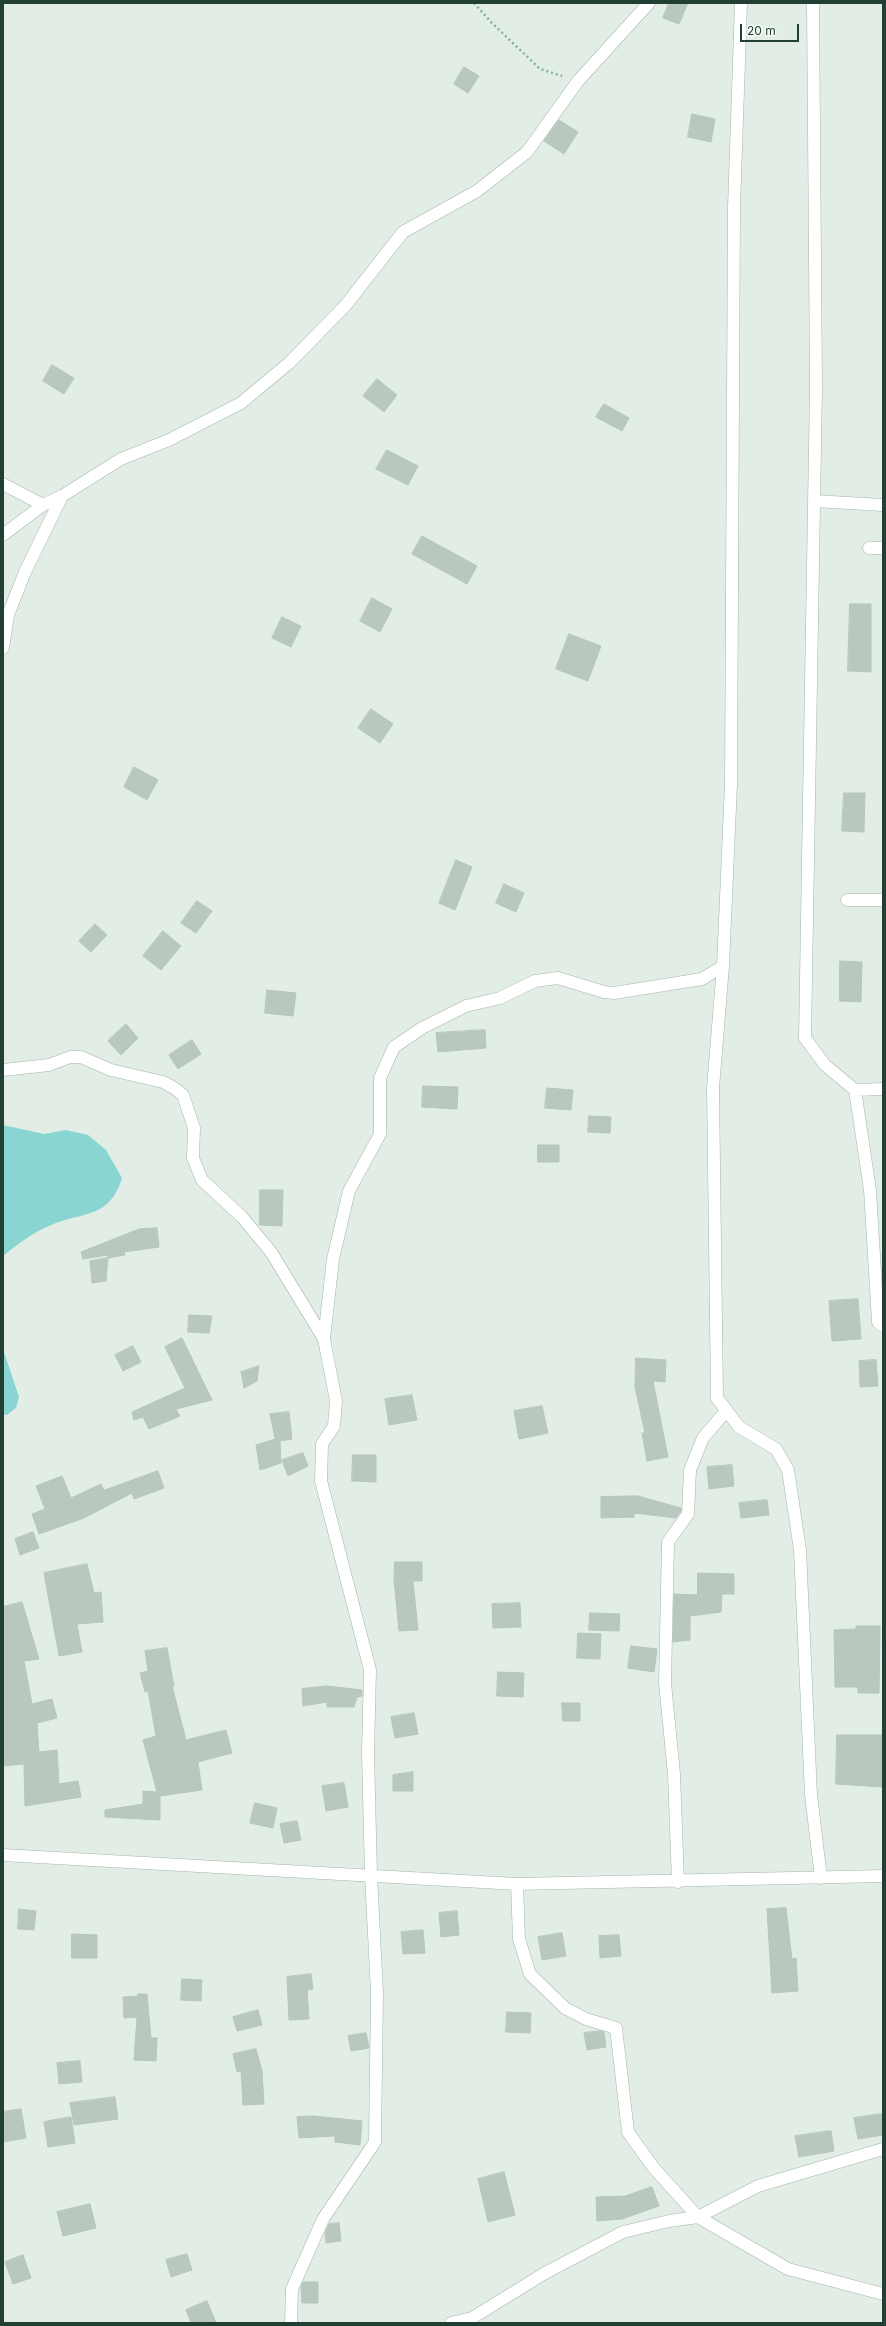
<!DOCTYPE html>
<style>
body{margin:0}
#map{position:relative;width:886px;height:2326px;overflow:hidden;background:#e2ede6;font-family:Inter,sans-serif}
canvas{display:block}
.frame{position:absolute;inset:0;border:4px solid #213f32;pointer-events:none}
.scale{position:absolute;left:740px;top:24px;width:59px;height:18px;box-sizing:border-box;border:2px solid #213f32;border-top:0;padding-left:5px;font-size:12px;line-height:14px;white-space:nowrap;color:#213f32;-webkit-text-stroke:3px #f3f9f5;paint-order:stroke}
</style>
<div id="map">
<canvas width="886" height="2326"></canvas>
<div class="frame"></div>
<div class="scale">20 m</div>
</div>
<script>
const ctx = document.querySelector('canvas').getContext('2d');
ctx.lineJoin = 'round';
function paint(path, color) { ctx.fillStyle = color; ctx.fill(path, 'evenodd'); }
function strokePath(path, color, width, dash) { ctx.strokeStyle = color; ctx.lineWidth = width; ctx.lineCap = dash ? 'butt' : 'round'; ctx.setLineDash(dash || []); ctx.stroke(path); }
paint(new Path2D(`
 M 3,1125 L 44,1134 L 66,1130 L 88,1135 L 106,1150 L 122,1178 C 109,1220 82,1211 49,1226 C 32,1233 18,1244 3,1256 Z
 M 3,1349 L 19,1397 L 16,1408 L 7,1415 L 3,1414 Z`), '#88d5d2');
const building = new Path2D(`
 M 669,3 L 688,3 L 679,24 L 663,18 Z
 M 464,67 L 479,76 L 468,93 L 454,84 Z
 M 692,114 L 715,119 L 711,142 L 688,137 Z
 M 559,120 L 578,132 L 564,154 L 544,141 Z
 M 52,365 L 74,378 L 64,394 L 43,381 Z
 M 377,379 L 397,395 L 384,412 L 363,396 Z
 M 604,404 L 629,418 L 622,431 L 596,417 Z
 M 387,450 L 418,466 L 408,485 L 376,469 Z
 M 422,536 L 477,566 L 467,584 L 412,554 Z
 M 372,598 L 392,609 L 380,632 L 360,621 Z
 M 850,604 L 871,604 L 871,672 L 848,671 Z
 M 282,617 L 301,626 L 291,647 L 272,638 Z
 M 569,634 L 601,646 L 588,681 L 556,669 Z
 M 371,709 L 393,724 L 380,743 L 358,728 Z
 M 134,767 L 158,780 L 147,800 L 124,787 Z
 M 844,793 L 865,793 L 864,832 L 842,831 Z
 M 456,860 L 472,867 L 455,910 L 439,903 Z
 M 504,884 L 524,893 L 516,912 L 496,903 Z
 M 197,901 L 212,911 L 196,933 L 181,923 Z
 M 95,924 L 107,935 L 91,952 L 79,941 Z
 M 163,931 L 181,946 L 161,970 L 143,956 Z
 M 840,961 L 862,962 L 861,1002 L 840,1001 Z
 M 267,990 L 296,993 L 293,1016 L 265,1013 Z
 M 126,1024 L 138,1038 L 121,1055 L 108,1041 Z
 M 485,1030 L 486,1048 L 438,1052 L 436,1033 Z
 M 192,1040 L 201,1054 L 178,1069 L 169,1055 Z
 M 423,1086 L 458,1087 L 457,1109 L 422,1107 Z
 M 547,1088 L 573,1090 L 571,1110 L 545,1108 Z
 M 589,1116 L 611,1117 L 610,1133 L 588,1132 Z
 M 538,1145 L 559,1145 L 559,1162 L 538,1162 Z
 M 260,1190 L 283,1190 L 282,1226 L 260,1225 Z
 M 157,1228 L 159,1247 L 124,1252 L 125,1255 L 108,1258 L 108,1255 L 83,1259 L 81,1252 L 139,1229 Z
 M 108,1258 L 106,1281 L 92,1283 L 90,1261 Z
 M 858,1299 L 861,1339 L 832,1341 L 829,1301 Z
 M 189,1315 L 212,1316 L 209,1333 L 188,1332 Z
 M 182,1338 L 212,1400 L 176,1409 L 180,1416 L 149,1429 L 143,1417 L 134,1420 L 132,1412 L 185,1388 L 165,1347 Z
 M 133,1346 L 141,1362 L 123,1371 L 115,1355 Z
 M 636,1358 L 666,1360 L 665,1382 L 653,1381 L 668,1457 L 647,1461 L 642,1433 L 645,1433 L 635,1387 Z
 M 876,1360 L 878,1386 L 860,1387 L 859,1361 Z
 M 259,1366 L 257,1381 L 244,1388 L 241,1372 Z
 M 412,1395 L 417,1420 L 389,1425 L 385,1399 Z
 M 542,1406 L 548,1433 L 519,1439 L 514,1411 Z
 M 289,1412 L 292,1439 L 280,1441 L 281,1463 L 260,1470 L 256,1445 L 275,1439 L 270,1414 Z
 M 303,1453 L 308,1466 L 288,1476 L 282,1460 Z
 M 353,1455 L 376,1455 L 376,1482 L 352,1481 Z
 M 732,1465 L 734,1486 L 709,1489 L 707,1467 Z
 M 158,1471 L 164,1488 L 134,1499 L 132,1493 L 84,1518 L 39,1534 L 32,1514 L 45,1509 L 36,1486 L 62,1476 L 71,1498 L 101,1484 L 104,1490 Z
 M 638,1496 L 681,1508 L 681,1511 L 676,1518 L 634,1513 L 634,1517 L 601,1518 L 601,1497 Z
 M 767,1500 L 769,1515 L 741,1518 L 739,1503 Z
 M 33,1532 L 39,1548 L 20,1555 L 15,1539 Z
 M 395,1562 L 422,1562 L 422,1581 L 413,1581 L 418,1630 L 399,1631 L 394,1580 Z
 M 87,1564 L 94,1593 L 101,1592 L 103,1622 L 77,1624 L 82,1652 L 59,1656 L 44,1573 Z
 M 698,1573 L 734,1574 L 734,1594 L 722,1594 L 721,1612 L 690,1616 L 690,1640 L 673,1642 L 674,1594 L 697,1595 Z
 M 22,1602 L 39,1659 L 24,1661 L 32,1704 L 52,1699 L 57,1718 L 37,1723 L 39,1752 L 57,1750 L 59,1784 L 78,1781 L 81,1797 L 25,1806 L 24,1764 L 3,1766 L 3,1607 Z
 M 520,1603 L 521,1627 L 493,1628 L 492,1604 Z
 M 590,1613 L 620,1614 L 619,1631 L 589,1630 Z
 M 856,1626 L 880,1626 L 879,1693 L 858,1693 L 858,1687 L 835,1687 L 834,1630 L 856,1629 Z
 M 578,1633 L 601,1634 L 600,1659 L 577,1658 Z
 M 631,1646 L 657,1649 L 654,1672 L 628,1668 Z
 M 167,1648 L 174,1686 L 172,1686 L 186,1740 L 226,1730 L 232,1753 L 198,1762 L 202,1790 L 160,1796 L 160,1820 L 105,1817 L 105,1810 L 143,1804 L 143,1791 L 157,1792 L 143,1740 L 156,1736 L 148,1691 L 145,1692 L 140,1673 L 148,1671 L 145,1651 Z
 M 498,1672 L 524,1673 L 523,1697 L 497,1696 Z
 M 327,1686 L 362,1690 L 362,1696 L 357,1697 L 354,1707 L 327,1707 L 327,1702 L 303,1706 L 302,1689 Z
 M 562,1703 L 580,1703 L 580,1721 L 563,1721 Z
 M 414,1713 L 418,1734 L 395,1738 L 391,1717 Z
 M 837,1735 L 883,1735 L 883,1787 L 836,1784 Z
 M 413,1772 L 413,1791 L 393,1791 L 393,1775 Z
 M 344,1783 L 348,1807 L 326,1811 L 322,1786 Z
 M 255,1803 L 277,1808 L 273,1828 L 250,1823 Z
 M 297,1821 L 301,1840 L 284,1843 L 280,1824 Z
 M 786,1908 L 792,1959 L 796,1958 L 798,1991 L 772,1993 L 767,1909 Z
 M 19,1909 L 36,1911 L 34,1930 L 18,1929 Z
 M 457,1911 L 459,1935 L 441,1937 L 439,1913 Z
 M 423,1930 L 425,1953 L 403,1954 L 401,1932 Z
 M 562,1933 L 566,1956 L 542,1960 L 538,1937 Z
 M 72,1934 L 97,1935 L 97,1958 L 72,1958 Z
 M 619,1935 L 621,1956 L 600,1958 L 599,1936 Z
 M 311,1974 L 313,1989 L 307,1990 L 309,2019 L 289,2020 L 287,1977 Z
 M 182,1979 L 202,1980 L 201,2001 L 181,2000 Z
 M 138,1994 L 147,1994 L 151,2038 L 157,2038 L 156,2061 L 134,2060 L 137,2017 L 124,2018 L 123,1997 L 138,1996 Z
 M 258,2010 L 262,2025 L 237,2031 L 233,2017 Z
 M 507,2012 L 531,2013 L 530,2033 L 506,2032 Z
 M 600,2031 L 604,2032 L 606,2047 L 587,2050 L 584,2033 Z
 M 366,2033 L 369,2048 L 351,2051 L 348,2036 Z
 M 256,2049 L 262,2071 L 264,2104 L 243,2105 L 241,2071 L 237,2072 L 233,2054 Z
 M 80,2061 L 82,2082 L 59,2084 L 57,2063 Z
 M 115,2097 L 118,2119 L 74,2125 L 70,2103 Z
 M 21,2109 L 26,2138 L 3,2142 L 3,2112 Z
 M 881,2114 L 883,2135 L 858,2139 L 854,2118 Z
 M 314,2116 L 362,2121 L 360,2145 L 335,2142 L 335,2136 L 299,2138 L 297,2117 Z
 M 71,2117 L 75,2143 L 48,2147 L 44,2122 Z
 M 831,2131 L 834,2151 L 799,2157 L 795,2136 Z
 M 504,2172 L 515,2215 L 488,2222 L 478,2179 Z
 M 652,2187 L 659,2206 L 622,2219 L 597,2221 L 596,2197 L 625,2196 Z
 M 90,2204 L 96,2228 L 63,2236 L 57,2212 Z
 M 339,2223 L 341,2241 L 326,2243 L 325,2233 L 329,2224 Z
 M 187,2254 L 192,2270 L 171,2277 L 166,2260 Z
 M 23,2255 L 31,2278 L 13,2284 L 5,2262 Z
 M 303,2282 L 318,2282 L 318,2303 L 302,2303 L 301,2287 Z
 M 207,2301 L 216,2323 L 191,2323 L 186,2310 Z`);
paint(building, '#b8c8bf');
strokePath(building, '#b4c7bc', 1);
const minor = new Path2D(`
 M 741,3 L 734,207 L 731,784 L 723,966 L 713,1088 L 717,1398 L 739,1427 L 776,1449 L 788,1470 L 800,1550 L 811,1795 L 821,1878
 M 813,3 L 816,387 L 805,1038 L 825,1065 L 855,1090 L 870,1190 L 878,1322 L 883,1326
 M 3,484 L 43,505
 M 814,501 L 883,505
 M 3,535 L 43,505 L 62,496 L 121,459 L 169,440 L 241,403 L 289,363 L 345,306 L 403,232 L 477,191 L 527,152 L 578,81 L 649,3
 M 869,548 L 883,548
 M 3,648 L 8,615 L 25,572 L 62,496
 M 847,900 L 883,900
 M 3,1070 L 49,1065 L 70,1057 L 81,1057 L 111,1070 L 163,1082 L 174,1088 L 183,1095 L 194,1128 L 193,1158 L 202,1180 L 242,1217 L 271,1252 L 324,1339 L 336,1401 L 334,1426 L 322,1444 L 321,1481 L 370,1670 L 368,1753 L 371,1875 L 377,1993 L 375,2142 L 323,2219 L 292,2289 L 291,2323
 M 855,1090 L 883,1089
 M 324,1339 L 333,1259 L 349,1191 L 380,1134 L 380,1078 L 394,1047 L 422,1028 L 466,1006 L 500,998 L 535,981 L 558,978 L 604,992 L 614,993 L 702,979 L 723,966
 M 3,1855 L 517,1884 L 883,1876
 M 678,1882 L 674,1774 L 665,1683 L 668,1542 L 688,1514 L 690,1470 L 703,1438 L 726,1411
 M 517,1884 L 519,1939 L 530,1974 L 565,2008 L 586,2019 L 616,2028 L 628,2132 L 653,2167 L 698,2217 L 788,2269 L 883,2294
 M 451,2323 L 472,2318 L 545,2273 L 623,2232 L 669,2221 L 698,2217 L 758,2186 L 883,2149`);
strokePath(minor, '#a4b5ac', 13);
strokePath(new Path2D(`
 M 474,3 L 491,22 L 540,69 L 562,76`), '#81b29a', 2.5, [2, 3]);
strokePath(minor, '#fff', 12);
</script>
